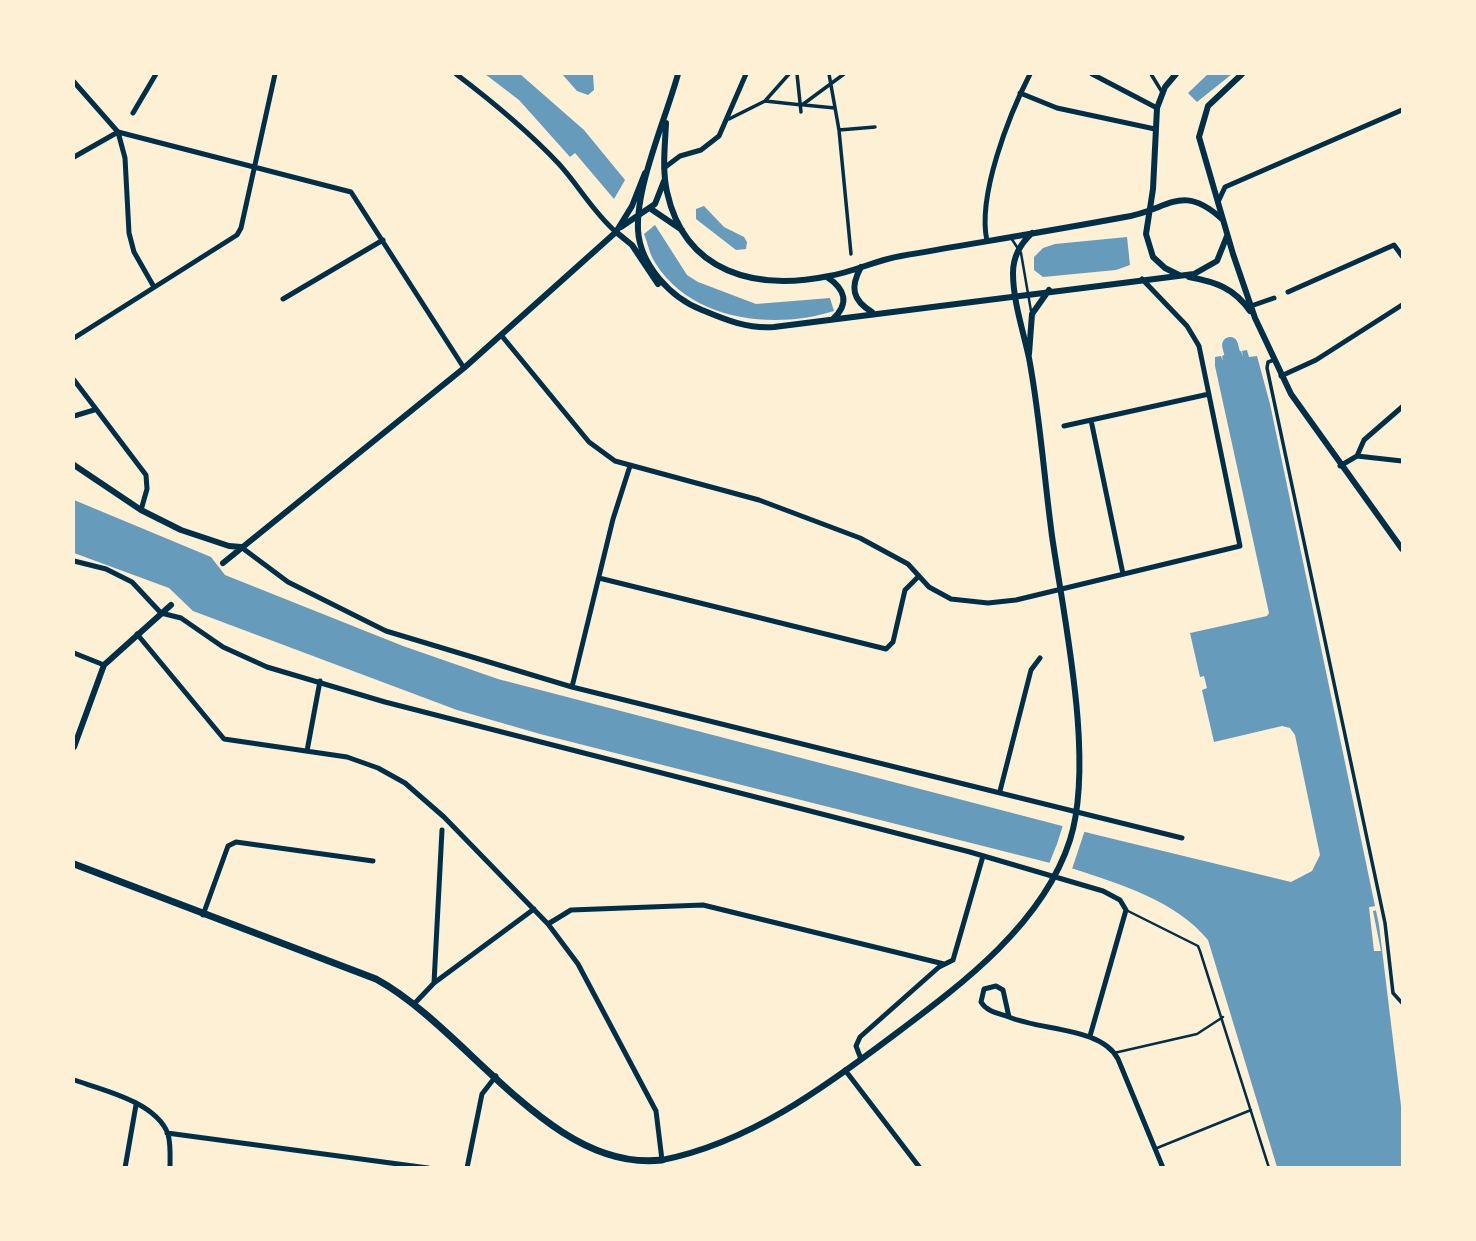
<!DOCTYPE html>
<style>
body{margin:0}
#map{position:relative;width:1476px;height:1241px;overflow:hidden;background:#fdf0d5;font-family:"IBM Plex Sans",sans-serif}
canvas{display:block}
.frame{position:absolute;inset:0;border:75px solid #fdf0d5;pointer-events:none}
</style>
<div id="map">
<canvas width="1476" height="1241"></canvas>
<div class="frame"></div>
</div>
<script>
const ctx = document.querySelector('canvas').getContext('2d');
ctx.lineJoin = 'round';
function paint(path, color) { ctx.fillStyle = color; ctx.fill(path, 'evenodd'); }
function strokePath(path, color, width, dash) { ctx.strokeStyle = color; ctx.lineWidth = width; ctx.lineCap = dash ? 'butt' : 'round'; ctx.setLineDash(dash || []); ctx.stroke(path); }
paint(new Path2D(`
 M 485,74 L 520,74 L 584,130 L 625,180 L 614,199 L 575,153 L 570,157 L 519,100 Z
 M 562,74 L 593,74 L 594,90 L 588,95 L 577,91 Z
 M 1208,74 L 1232,74 L 1197,102 L 1188,93 Z
 M 704,206 L 724,227 L 744,237 L 747,242 L 746,249 L 736,250 L 696,219 L 696,209 Z
 M 655,225 L 687,275 L 698,282 L 756,304 L 830,298 L 834,311 C 774,330 692,321 656,264 C 650,256 648,244 644,234 Z
 M 1127,237 L 1130,265 L 1116,270 L 1043,277 L 1034,270 L 1034,257 L 1043,248 L 1055,244 Z
 M 1247,350 L 1249,357 L 1257,356 L 1270,404 L 1379,925 L 1402,1114 L 1402,1167 L 1277,1167 L 1208,940 C 1176,901 1120,884 1074,869 L 540,734 L 457,710 L 193,611 L 169,588 L 74,553 L 74,500 L 211,557 L 225,575 L 403,646 L 498,679 L 1093,834 L 1291,882 L 1312,871 L 1320,855 L 1295,735 L 1290,728 L 1282,726 L 1214,742 L 1202,690 L 1207,688 L 1204,676 L 1200,677 L 1190,633 L 1267,616 L 1269,613 L 1215,366 L 1215,357 L 1221,356 L 1223,361 L 1222,356 L 1227,354 L 1229,362 L 1237,360 L 1236,352 L 1241,351 L 1243,357 L 1242,351 Z`), '#669bbc');
paint(new Path2D(`
 M 1061,820 L 1086,827 L 1072,869 L 1073,872 L 1043,865 L 1049,864 L 1057,844 L 1064,822 Z
 M 1377,906 L 1378,910 L 1373,911 L 1381,951 L 1374,951 L 1369,907 Z`), '#fdf0d5');
strokePath(new Path2D(`
 M 1230,345 L 1239,380`), '#669bbc', 16);
strokePath(new Path2D(`
 M 1011,238 L 1021,253 L 1031,311
 M 1126,910 L 1198,946 L 1200,951 L 1269,1168
 M 1114,1053 L 1197,1034 L 1223,1017
 M 1157,1148 L 1251,1110`), '#003049', 2.5);
strokePath(new Path2D(`
 M 797,74 L 801,112
 M 829,74 L 839,130 L 851,254
 M 1151,74 L 1162,92
 M 765,101 L 802,105 L 844,74
 M 804,105 L 835,108
 M 729,119 L 765,101 L 789,74
 M 839,130 L 875,127
 M 1274,360 L 1268,362 L 1267,368 L 1385,923 L 1393,993 L 1402,1003`), '#003049', 3.5);
strokePath(new Path2D(`
 M 456,74 C 493,102 527,130 559,164 C 579,186 593,212 616,232
 M 1092,74 L 1157,108
 M 74,82 L 118,132 L 125,158 L 129,233 L 134,252 L 154,287
 M 1020,93 L 1057,108 L 1155,129
 M 133,113 L 156,74
 M 118,132 L 351,192 L 464,368
 M 74,157 L 118,132
 M 664,168 L 680,156 L 701,150 L 719,136 L 746,74
 M 1218,202 L 1225,187 L 1402,110
 M 987,241 C 977,196 1009,115 1030,74
 M 1288,292 L 1394,245 L 1402,256
 M 283,299 L 383,240
 M 1251,306 L 1274,298
 M 501,335 L 589,442 L 615,461 L 759,500 L 860,538 L 908,564 L 929,587 L 951,599 L 988,603 L 1016,600 L 1240,546 L 1199,346 L 1187,326 L 1142,279
 M 74,338 L 237,235 L 241,228 L 275,74
 M 1281,376 L 1316,360 L 1402,305
 M 74,380 L 146,475 L 147,489 L 141,510
 M 74,416 L 94,410
 M 1091,420 L 1123,574
 M 1064,426 L 1209,394
 M 1357,456 L 1364,440 L 1402,407
 M 1340,466 L 1357,456 L 1402,461
 M 241,547 L 288,582 L 386,631 L 572,687 L 1182,838
 M 74,561 L 106,569 L 132,582 L 161,613 L 181,618 L 223,647 L 267,667 L 385,702 L 970,852 L 1103,891 L 1120,900 L 1126,910 L 1090,1036
 M 599,578 L 886,649 L 893,642 L 905,590 L 918,577
 M 137,634 L 224,739 L 347,757 L 378,768 L 405,783 L 444,817 L 548,924 L 578,964 L 656,1111 L 662,1160
 M 74,653 L 104,665
 M 572,687 L 613,519 L 630,466
 M 307,751 L 320,681
 M 1000,791 L 1031,670 L 1040,658
 M 203,915 L 228,846 L 236,842 L 373,861
 M 548,924 L 571,910 L 703,905 L 944,964
 M 434,983 L 442,830
 M 415,1003 L 434,983 L 534,909
 M 1009,1017 L 1003,990 L 996,986 L 984,989 L 981,1002 C 987,1012 998,1013 1009,1017 C 1042,1031 1101,1027 1118,1059 L 1163,1168
 M 861,1059 L 856,1046 L 860,1037 L 939,967 L 953,960 L 983,856
 M 845,1070 L 920,1168
 M 74,1080 C 103,1090 156,1102 168,1134 C 171,1145 170,1157 170,1168
 M 167,1133 L 428,1168
 M 125,1168 L 136,1105
 M 467,1168 L 482,1094 L 496,1076`), '#003049', 5);
strokePath(new Path2D(`
 M 678,74 C 666,118 636,185 638,230 C 640,265 671,298 702,310 C 726,320 747,329 774,327 L 1194,274 L 1217,261 L 1227,236
 M 1176,74 L 1165,87 L 1157,108 L 1153,189 L 1146,234 L 1153,257 L 1165,268 L 1179,275
 M 1242,74 L 1208,106 L 1199,137 L 1233,254 L 1255,318 L 1291,394 L 1402,549
 M 666,123 C 665,146 662,169 667,192 C 685,274 757,291 829,276 C 854,272 876,260 901,256 C 975,243 1050,231 1125,217 C 1169,210 1181,182 1222,219
 M 651,209 L 682,230
 M 621,227 L 655,204 L 664,181
 M 616,232 L 632,245 L 658,284
 M 861,267 C 850,287 852,300 872,312
 M 827,277 C 845,289 850,303 833,319
 M 1189,277 C 1216,282 1234,288 1250,311
 M 1029,354 L 1032,314 L 1049,290
 M 74,465 L 141,510 L 181,530 L 229,546 L 241,547
 M 223,563 L 464,368 L 616,232 L 632,206 L 645,173
 M 74,747 L 104,665 L 171,605
 M 662,1160 C 749,1143 825,1087 894,1035 C 962,984 1043,924 1070,840 C 1095,761 1064,619 1052,536 C 1044,477 1040,416 1029,358 C 1023,330 1013,301 1013,273 C 1013,256 1020,244 1032,233`), '#003049', 6);
strokePath(new Path2D(`
 M 74,864 L 376,979 C 468,1029 551,1173 662,1160`), '#003049', 7);
</script>
